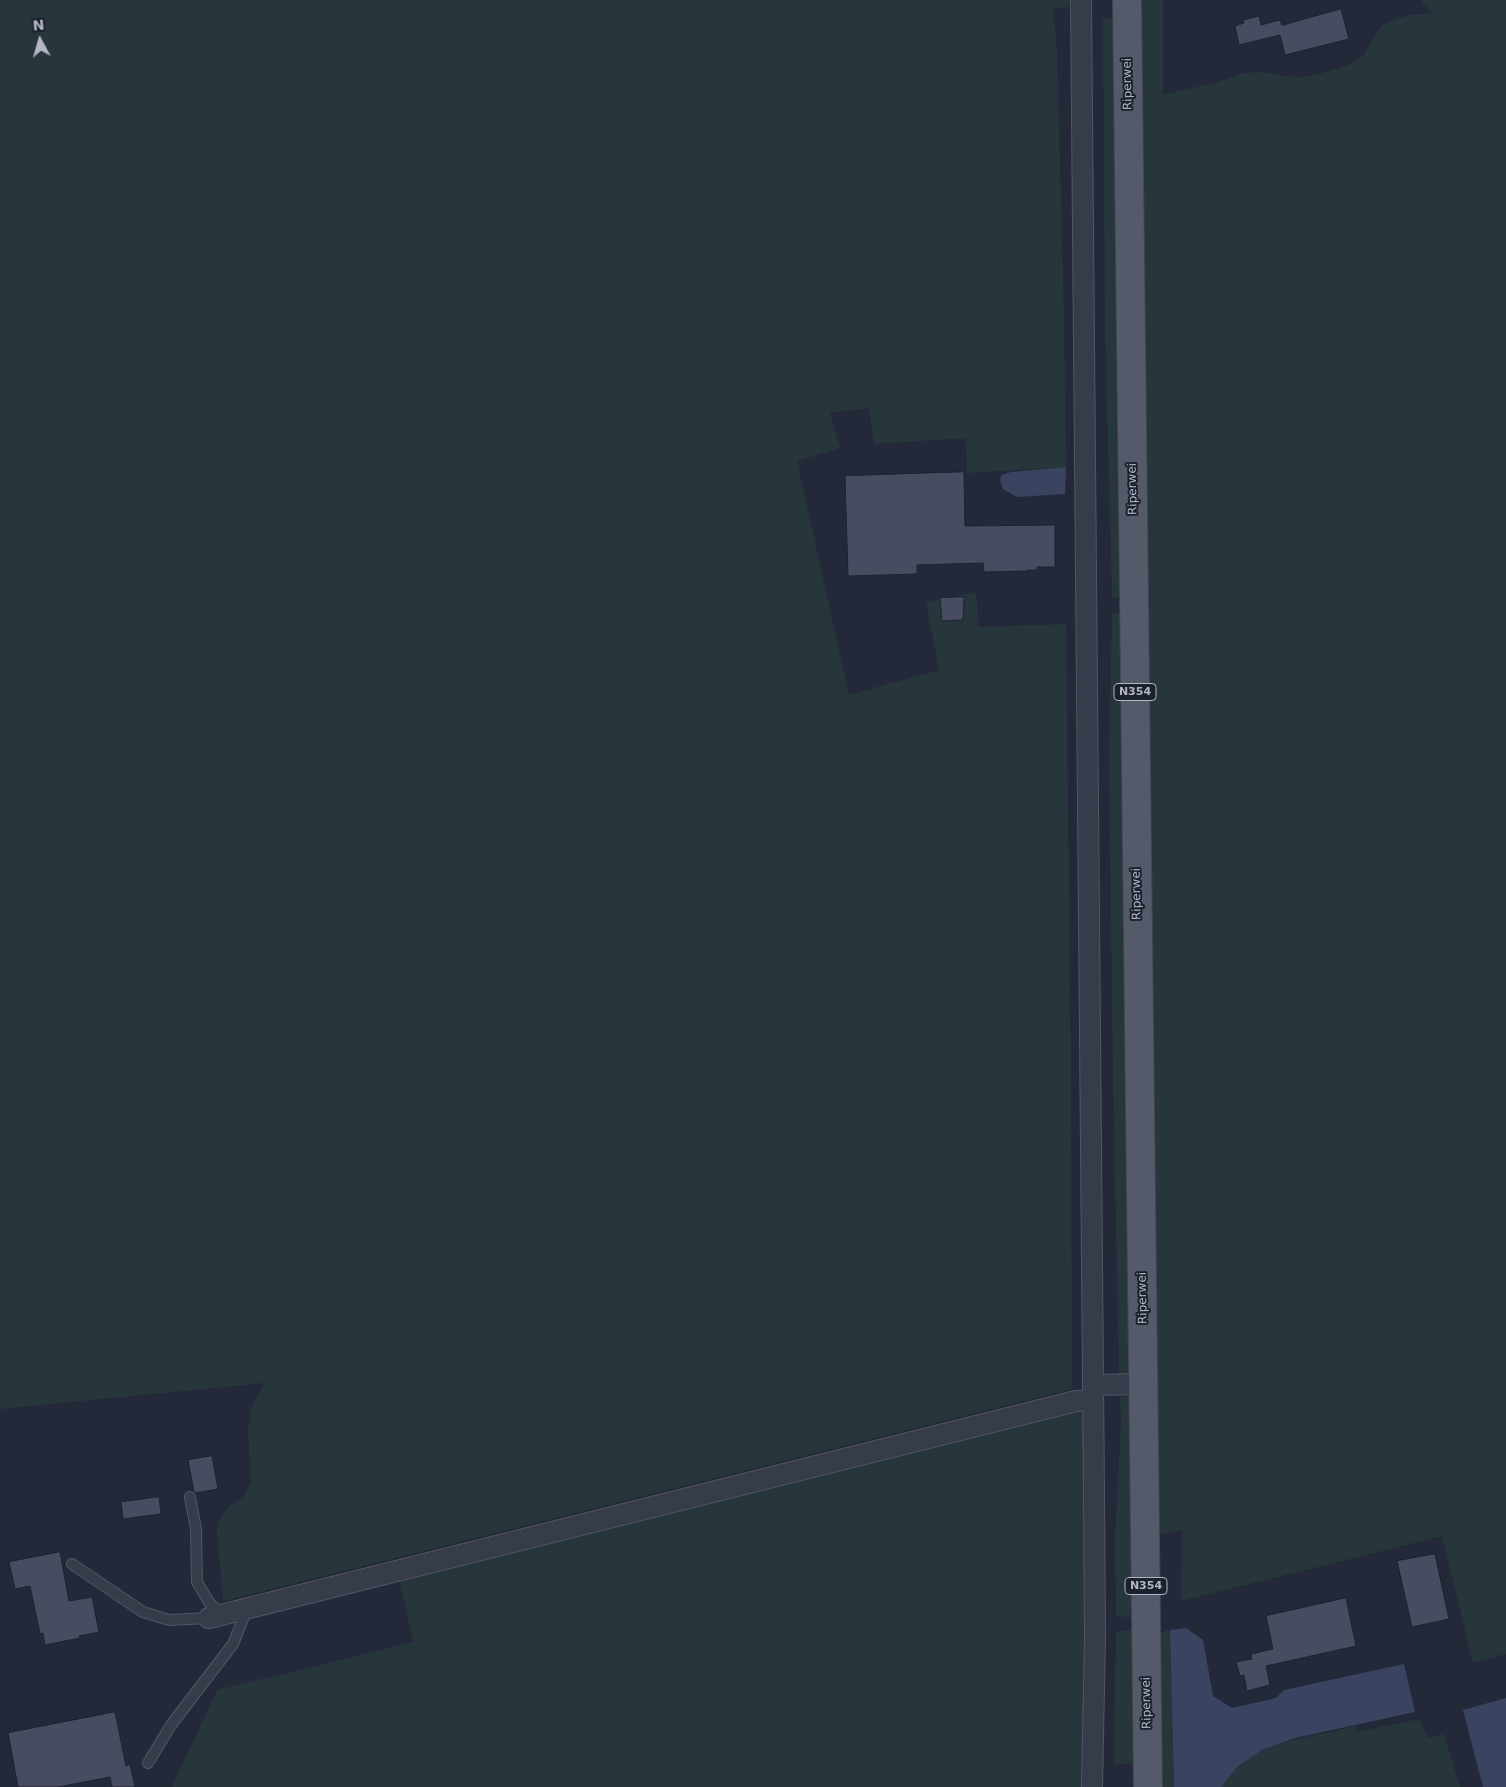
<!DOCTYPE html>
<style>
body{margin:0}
#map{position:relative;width:1506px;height:1787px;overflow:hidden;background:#242939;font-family:"DejaVu Sans",sans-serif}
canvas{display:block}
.north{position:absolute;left:15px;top:15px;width:50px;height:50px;-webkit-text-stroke:4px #1c212e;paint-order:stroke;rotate:354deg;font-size:14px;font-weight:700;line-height:20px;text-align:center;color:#b2b6c5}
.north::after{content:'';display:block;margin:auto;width:18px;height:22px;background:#b2b6c5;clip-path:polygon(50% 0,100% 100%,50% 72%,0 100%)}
</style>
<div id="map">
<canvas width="1506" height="1787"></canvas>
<div class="north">N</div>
</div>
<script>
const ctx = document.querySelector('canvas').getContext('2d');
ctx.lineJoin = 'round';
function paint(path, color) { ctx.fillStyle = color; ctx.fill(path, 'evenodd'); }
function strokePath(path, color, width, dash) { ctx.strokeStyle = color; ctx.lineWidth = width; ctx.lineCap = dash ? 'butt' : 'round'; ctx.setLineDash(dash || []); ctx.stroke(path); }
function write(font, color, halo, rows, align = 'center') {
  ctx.font = font + ' "DejaVu Sans",sans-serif'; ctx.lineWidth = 4; ctx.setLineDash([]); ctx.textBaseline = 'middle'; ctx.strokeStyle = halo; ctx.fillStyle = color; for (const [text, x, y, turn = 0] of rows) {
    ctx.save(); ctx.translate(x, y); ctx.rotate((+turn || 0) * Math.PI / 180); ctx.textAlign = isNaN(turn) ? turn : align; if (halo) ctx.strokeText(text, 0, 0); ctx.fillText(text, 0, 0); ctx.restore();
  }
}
paint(new Path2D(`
 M 0,0 L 1074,0 L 1067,8 L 1053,8 L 1057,49 L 1064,317 L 1066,467 L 967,473 L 966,438 L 874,444 L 869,408 L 830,413 L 840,448 L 797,461 L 849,695 L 939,670 L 926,602 L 976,592 L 979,627 L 1066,624 L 1071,1072 L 1072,1389 L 223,1601 L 217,1529 L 220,1518 L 228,1507 L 244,1496 L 251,1483 L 248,1430 L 252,1405 L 265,1383 L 0,1409 Z
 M 1139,0 L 1163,0 L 1163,95 L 1214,83 L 1244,73 L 1261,72 L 1282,76 L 1301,77 L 1323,73 L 1348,65 L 1363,56 L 1380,27 L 1390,21 L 1410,15 L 1433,13 L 1423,4 L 1422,0 L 1506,0 L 1506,1654 L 1473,1663 L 1442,1536 L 1181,1601 L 1182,1530 L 1156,1534 Z
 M 1117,17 L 1124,598 L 1112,598 L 1105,327 L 1103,19 Z
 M 1112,613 L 1124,613 L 1133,1374 L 1119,1377 L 1113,1076 L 1109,759 Z
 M 1134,1394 L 1137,1618 L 1116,1616 L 1115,1536 L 1121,1423 L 1120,1397 Z
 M 1076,1406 L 1086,1413 L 1085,1787 L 172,1787 L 217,1690 L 413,1642 L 399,1577 Z
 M 1137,1629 L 1139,1763 L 1114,1764 L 1116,1632 Z
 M 1166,1630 L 1170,1630 L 1174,1787 L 1158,1787 L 1158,1637 Z
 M 1419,1719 L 1428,1738 L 1444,1734 L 1460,1787 L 1221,1787 C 1226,1780 1231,1771 1238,1766 C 1274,1737 1314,1738 1355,1726 L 1357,1732 Z`), '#27363b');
paint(new Path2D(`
 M 1066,467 L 1065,494 L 1017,497 L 1003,489 L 1000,479 L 1002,475 L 1011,472 Z
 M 1186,1628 L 1203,1640 L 1213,1696 L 1232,1708 L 1276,1698 L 1284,1690 L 1404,1664 L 1415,1712 L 1295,1738 L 1262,1750 L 1237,1767 L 1221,1787 L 1174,1787 L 1170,1630 Z
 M 1506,1698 L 1506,1787 L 1483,1787 L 1463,1710 Z`), '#3a4461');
const building = new Path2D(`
 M 1341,9 L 1349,39 L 1285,55 L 1280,35 L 1239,45 L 1235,26 L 1244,23 L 1243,20 L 1259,16 L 1261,25 L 1280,20 L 1282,25 Z
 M 964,472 L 965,526 L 1055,525 L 1055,567 L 1037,567 L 1037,570 L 1027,570 L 1027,571 L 984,572 L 983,563 L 917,565 L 917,574 L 848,576 L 845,476 Z
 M 964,597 L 963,620 L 942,621 L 940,598 Z
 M 212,1456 L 218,1489 L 195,1493 L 194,1491 L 188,1460 Z
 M 159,1497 L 161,1514 L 123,1519 L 121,1502 Z
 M 60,1552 L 69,1601 L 92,1597 L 99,1632 L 79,1636 L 80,1638 L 45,1645 L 43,1633 L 40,1634 L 30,1586 L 15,1589 L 9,1562 Z
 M 1435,1554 L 1449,1619 L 1412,1627 L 1397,1561 Z
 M 1346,1598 L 1356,1646 L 1266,1666 L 1270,1685 L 1247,1691 L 1244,1675 L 1240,1676 L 1236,1662 L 1252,1659 L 1251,1654 L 1273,1649 L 1266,1616 Z
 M 115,1712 L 126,1766 L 130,1764 L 135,1787 L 112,1787 L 110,1777 L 58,1787 L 18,1787 L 8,1733 Z`);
paint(building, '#484c60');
strokePath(building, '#1e2330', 1);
const service = new Path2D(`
 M 190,1497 L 196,1529 L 197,1582 L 209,1602 L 220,1615
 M 72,1564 L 143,1612 L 169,1620 L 209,1618
 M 148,1763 L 171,1725 L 233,1644 L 247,1609`);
const minor = new Path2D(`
 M 1081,0 L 1094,1491 L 1095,1638 L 1092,1787
 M 1093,1385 L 1144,1384
 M 209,1618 L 1076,1401 L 1093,1400`);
const primary = new Path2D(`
 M 1127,0 L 1148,1787`);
strokePath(service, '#525665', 12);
strokePath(minor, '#525665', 22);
strokePath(primary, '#404553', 30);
strokePath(service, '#373c4a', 10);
strokePath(minor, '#373c4a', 20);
strokePath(primary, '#555a6a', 28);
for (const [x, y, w] of [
 [1135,692,42],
 [1146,1586,42]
]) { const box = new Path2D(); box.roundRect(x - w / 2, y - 8.5, w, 17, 4); ctx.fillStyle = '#1c212e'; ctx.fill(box); strokePath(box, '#b2b6c5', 1); }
write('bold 11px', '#b2b6c5', null, [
 ["N354",1135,692],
 ["N354",1146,1586]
]);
write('12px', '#b2b6c5', '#1c212e', [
 ["Riperwei",1128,84,-91],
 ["Riperwei",1133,489,-91],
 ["Riperwei",1137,894,-91],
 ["Riperwei",1143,1298,-91],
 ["Riperwei",1147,1703,-91]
]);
</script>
